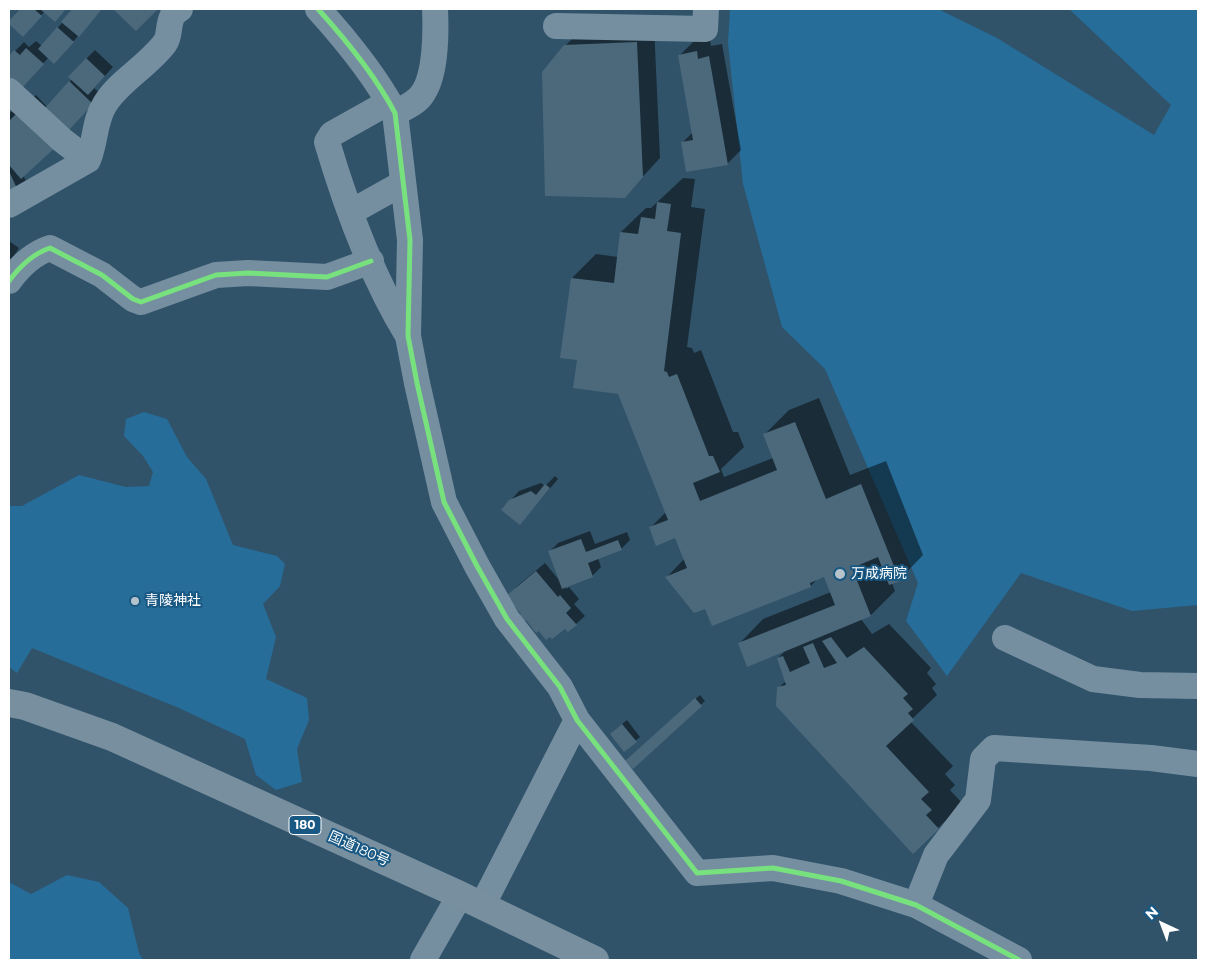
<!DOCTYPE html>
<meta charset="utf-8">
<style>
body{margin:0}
#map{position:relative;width:1207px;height:969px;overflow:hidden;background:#30536a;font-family:Montserrat,sans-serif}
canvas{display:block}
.frame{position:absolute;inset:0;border:10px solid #fff;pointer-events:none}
.north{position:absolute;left:1137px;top:899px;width:50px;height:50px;-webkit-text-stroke:4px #185883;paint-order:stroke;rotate:317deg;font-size:14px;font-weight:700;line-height:20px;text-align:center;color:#fff}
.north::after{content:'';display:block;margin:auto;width:18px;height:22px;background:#fff;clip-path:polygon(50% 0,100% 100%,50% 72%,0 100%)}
</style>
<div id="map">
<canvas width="1207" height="969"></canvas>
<div class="frame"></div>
<div class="north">N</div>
</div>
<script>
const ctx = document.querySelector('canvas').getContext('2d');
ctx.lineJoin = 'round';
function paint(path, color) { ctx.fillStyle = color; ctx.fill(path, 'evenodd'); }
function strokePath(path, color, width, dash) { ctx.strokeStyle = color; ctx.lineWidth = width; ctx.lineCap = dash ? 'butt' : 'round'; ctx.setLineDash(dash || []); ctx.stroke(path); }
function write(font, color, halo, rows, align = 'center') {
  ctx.font = font + ' Montserrat,"Noto Sans JP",sans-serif'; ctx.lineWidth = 4; ctx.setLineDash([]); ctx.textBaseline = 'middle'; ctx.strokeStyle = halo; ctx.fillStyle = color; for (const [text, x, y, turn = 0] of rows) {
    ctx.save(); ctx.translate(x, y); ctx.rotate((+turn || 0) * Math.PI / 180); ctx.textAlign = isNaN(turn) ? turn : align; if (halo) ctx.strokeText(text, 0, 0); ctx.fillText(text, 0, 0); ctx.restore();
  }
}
paint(new Path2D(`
 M 730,9 L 938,9 L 997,38 L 1154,135 L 1171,105 L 1069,9 L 1198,9 L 1198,605 L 1132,611 L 1021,573 L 947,676 L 906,621 L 918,583 L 825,369 L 782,327 L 743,184 L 728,43 Z
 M 144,412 L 167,419 L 187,457 L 206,479 L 233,545 L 277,556 L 285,564 L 280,586 L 263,604 L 276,637 L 266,679 L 307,698 L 309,720 L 297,749 L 302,782 L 276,790 L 256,775 L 245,739 L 179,708 L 32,648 L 17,673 L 9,667 L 9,506 L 22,506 L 79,475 L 126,487 L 149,486 L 153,472 L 143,456 L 124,436 L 126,419 Z
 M 67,875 L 99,882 L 128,908 L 139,953 L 143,960 L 9,960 L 9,882 L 31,894 Z`), '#276d9a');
paint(new Path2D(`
 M 22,9 L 65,9 L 55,20 L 45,11 L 23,35 L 9,22 Z
 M 74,9 L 102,9 L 63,53 L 49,57 L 21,88 L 9,77 L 9,57 L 24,42 L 29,47 L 36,41 L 42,46 Z
 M 654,25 L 660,158 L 624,197 L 565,46 L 583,28 Z
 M 710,39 L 711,46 L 722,44 L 741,150 L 727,164 L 682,143 L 693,132 L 680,55 L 693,42 Z
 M 95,50 L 113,67 L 94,88 L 101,94 L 23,175 L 27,183 L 9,196 L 9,114 L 12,111 L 16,114 L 36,95 L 47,107 L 72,79 L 86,59 Z
 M 683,178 L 695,179 L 691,207 L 705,209 L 687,347 L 692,348 L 694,353 L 701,350 L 733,432 L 738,432 L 744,447 L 721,469 L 724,477 L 773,458 L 764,435 L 789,410 L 819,398 L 850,475 L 886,461 L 923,555 L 899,580 L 892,583 L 895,591 L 871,615 L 861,619 L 872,634 L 889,624 L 931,668 L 927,673 L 936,684 L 932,688 L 937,695 L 910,721 L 953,766 L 945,774 L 955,785 L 950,790 L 963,804 L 938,828 L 778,688 L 786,681 L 778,658 L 787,649 L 739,644 L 763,619 L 831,592 L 825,576 L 817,579 L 811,586 L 706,607 L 667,577 L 684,559 L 676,536 L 650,528 L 666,512 L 619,392 L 578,359 L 572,278 L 596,254 L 618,257 L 621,232 L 646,208 L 651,208 Z
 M 9,241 L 19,248 L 9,263 Z
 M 555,476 L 558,479 L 520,524 L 510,501 L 519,491 L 541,483 L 545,486 Z
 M 590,531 L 595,544 L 627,532 L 630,540 L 621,549 L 598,558 L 601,567 L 592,576 L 565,586 L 567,589 L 569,587 L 579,599 L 574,604 L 585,616 L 576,624 L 565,627 L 550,635 L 522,614 L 516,587 L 545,563 L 559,580 L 549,552 L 558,543 Z
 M 700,695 L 705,701 L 633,767 L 631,757 Z
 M 627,720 L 640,737 L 624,750 L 615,730 Z`), '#0007');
paint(new Path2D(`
 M 20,9 L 34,9 L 42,16 L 23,37 L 9,24 L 9,21 Z
 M 40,9 L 66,9 L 55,22 Z
 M 72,9 L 102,9 L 79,37 L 61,22 Z
 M 116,9 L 158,9 L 136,31 L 114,10 Z
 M 57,27 L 74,42 L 54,64 L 38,49 Z
 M 637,42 L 643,177 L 625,198 L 545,196 L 542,72 L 564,45 Z
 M 26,48 L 44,64 L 21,89 L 9,78 L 9,56 L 14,50 L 20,55 Z
 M 697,51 L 698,59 L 709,56 L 728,165 L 686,172 L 681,142 L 693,140 L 678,55 Z
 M 86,58 L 105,76 L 88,95 L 68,77 Z
 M 69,81 L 93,104 L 69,130 L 45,108 Z
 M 22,108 L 58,145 L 21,179 L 9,165 L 9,121 Z
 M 9,171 L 19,193 L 9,197 Z
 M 657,202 L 671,204 L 667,231 L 681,233 L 664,371 L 667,372 L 669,377 L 677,374 L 709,456 L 713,456 L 720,472 L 693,483 L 700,501 L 777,470 L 763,434 L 795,422 L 826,499 L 861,484 L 900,581 L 889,585 L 878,557 L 852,568 L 871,616 L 747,667 L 738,643 L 835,605 L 824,577 L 810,583 L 811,587 L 712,626 L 705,609 L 694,613 L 665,577 L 687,568 L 675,538 L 656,546 L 649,527 L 668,520 L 618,394 L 573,388 L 577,360 L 560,358 L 571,278 L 614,283 L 620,232 L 638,234 L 641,217 L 655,219 Z
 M 545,484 L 550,488 L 520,525 L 501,510 L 509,500 L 531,491 L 536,495 Z
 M 581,539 L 586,552 L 618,540 L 622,550 L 588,563 L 593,577 L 562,589 L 548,551 Z
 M 536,571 L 558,597 L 560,595 L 571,608 L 566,613 L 577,625 L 568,632 L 565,629 L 552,639 L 550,637 L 546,640 L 539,631 L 536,633 L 526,620 L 523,623 L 517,617 L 521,614 L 506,596 Z
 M 831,637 L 847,658 L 864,647 L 908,694 L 903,698 L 913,709 L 908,713 L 914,720 L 886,746 L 929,792 L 921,799 L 932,810 L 926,815 L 939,829 L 913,854 L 776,706 L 777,687 L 786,685 L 777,658 L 783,656 L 790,672 L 810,663 L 803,647 L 813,643 L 824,668 L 837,663 L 822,641 Z
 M 695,698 L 702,706 L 633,769 L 625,761 Z
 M 622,724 L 637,742 L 624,752 L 610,734 Z`), '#4c697c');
strokePath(new Path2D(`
 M 318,9 C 347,41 375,75 395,113 L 410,240 L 408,336 L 417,383 L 444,502 L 477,566 L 507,619 L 560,687 L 577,720 L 697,873 L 773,868 L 841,881 L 916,905 L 1019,960
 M 556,26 L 705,29 L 706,9
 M 9,91 L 62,140 L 88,160 L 9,205
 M 389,102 L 332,134 L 327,142 C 346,206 373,279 408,336
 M 395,113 C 405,108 417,103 423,93 C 436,74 436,31 435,9
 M 88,160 C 96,141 94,121 105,104 C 119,81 148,66 165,43 C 170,36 168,25 172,17 C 173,14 177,11 180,9
 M 351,212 L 403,183
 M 9,281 C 20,266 32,254 50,248 L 102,275 L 133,299 L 141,302 L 216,275 L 248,273 L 327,277 L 371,261
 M 1005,638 L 1093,679 L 1140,685 L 1198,686
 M 916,905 L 936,855 L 978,800 L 983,759 L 994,748 L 1151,758 L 1198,764
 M 482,906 L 577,720
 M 423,960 L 460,895`), '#768fa0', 26);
strokePath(new Path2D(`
 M 9,703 L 25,706 L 112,737 L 460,895 L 595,960`), '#778f9f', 28);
strokePath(new Path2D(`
 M 318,9 C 347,41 375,75 395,113 L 410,240 L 408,336 L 417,383 L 444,502 L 477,566 L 507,619 L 560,687 L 577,720 L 697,873 L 773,868 L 841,881 L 916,905 L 1019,960
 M 9,281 C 20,266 32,254 50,248 L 102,275 L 133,299 L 141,302 L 216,275 L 248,273 L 327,277 L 371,261`), '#77e17e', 5);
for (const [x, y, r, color] of [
 [840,574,6,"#b7c3cb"],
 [135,601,5,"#b7c3cb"]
]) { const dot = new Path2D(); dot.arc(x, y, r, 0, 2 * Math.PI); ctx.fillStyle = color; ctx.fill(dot); strokePath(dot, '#185883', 2); }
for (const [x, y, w] of [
 [305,825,32]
]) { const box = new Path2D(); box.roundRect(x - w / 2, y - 9.5, w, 19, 4); ctx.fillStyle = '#185883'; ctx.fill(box); strokePath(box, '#fff', 1); }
write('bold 12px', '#fff', null, [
 ["180",305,825]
]);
write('14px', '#fff', '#185883', [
 ["万成病院",851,574],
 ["青陵神社",145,601]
], 'left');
write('14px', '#fff', '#185883', [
 ["国道180号",359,849,24]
]);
</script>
